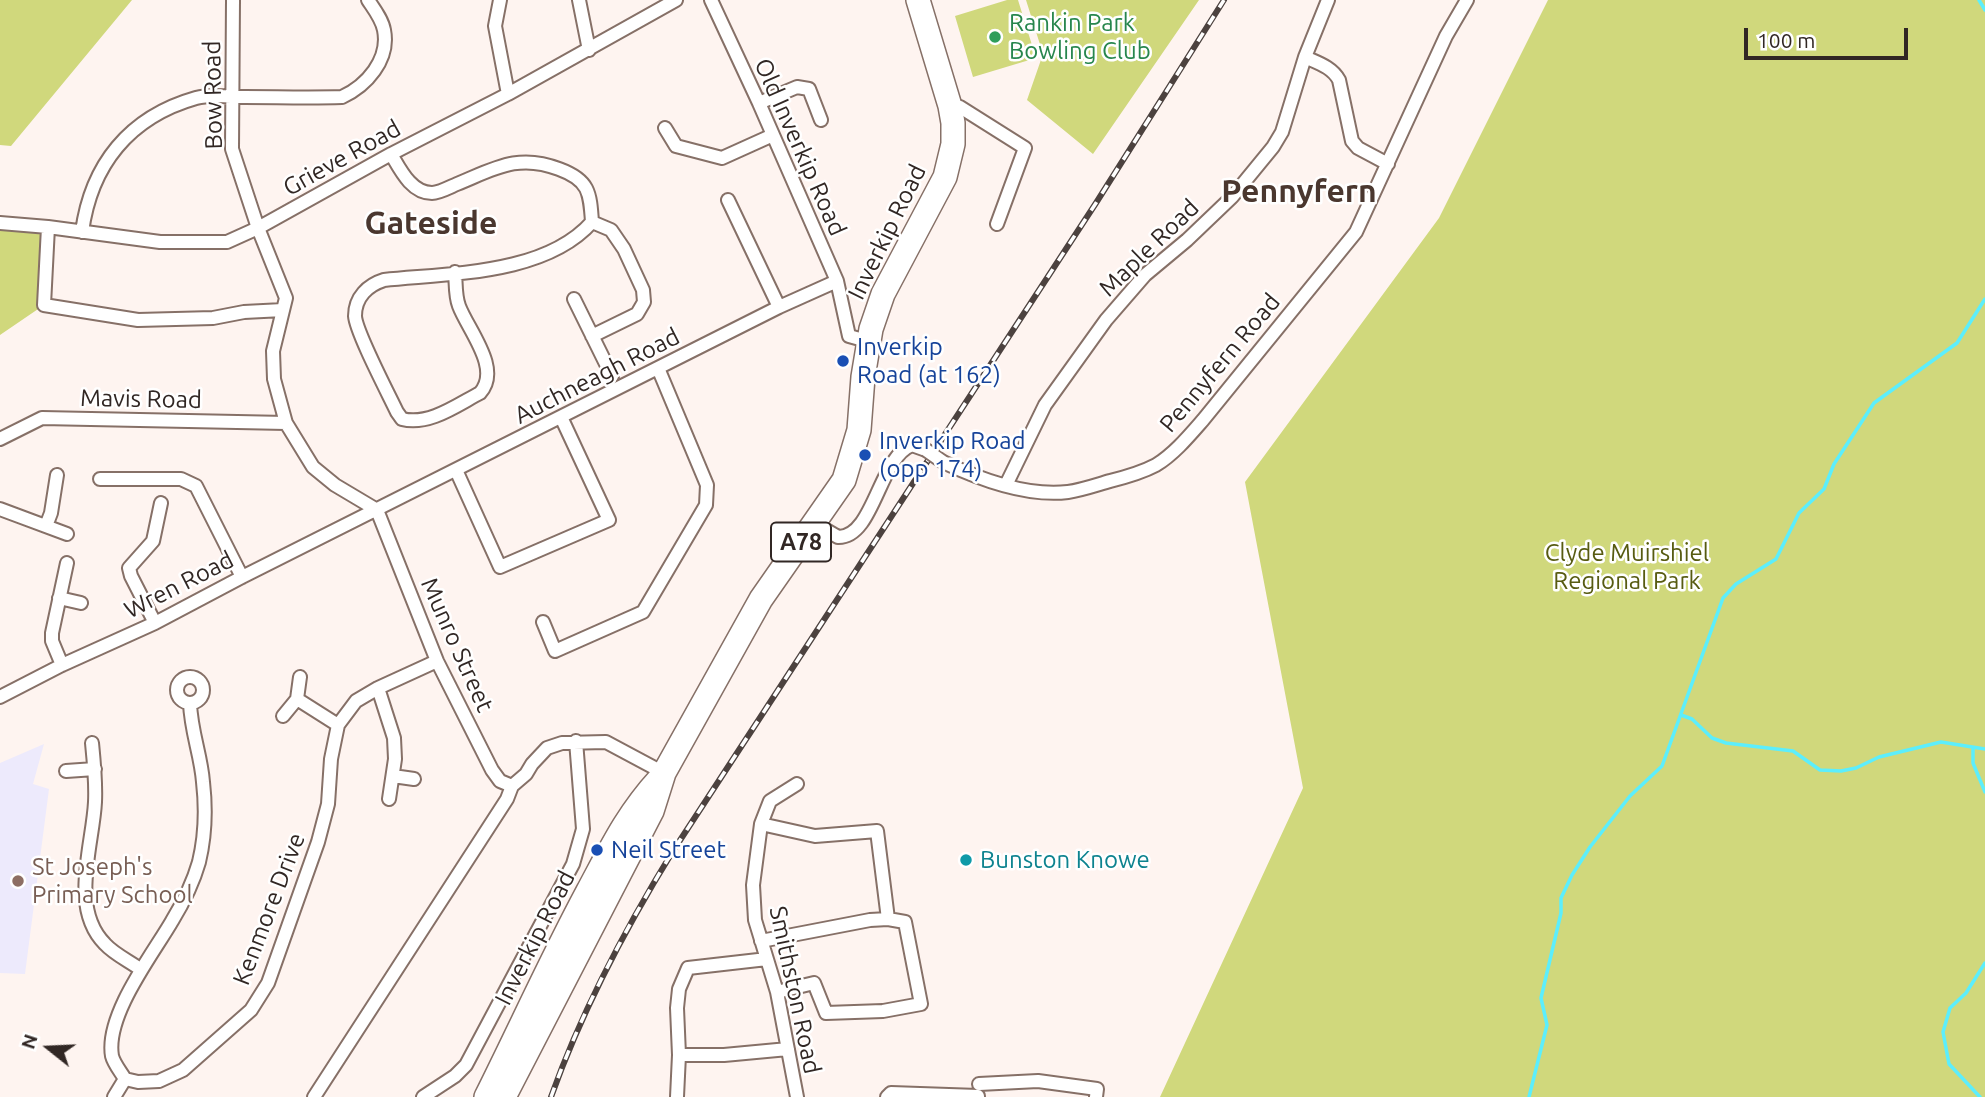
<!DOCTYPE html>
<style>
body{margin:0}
#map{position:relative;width:1985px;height:1097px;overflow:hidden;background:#fef4f0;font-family:Ubuntu,sans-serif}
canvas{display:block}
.north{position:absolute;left:14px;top:1013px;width:70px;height:70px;-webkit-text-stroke:5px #fff;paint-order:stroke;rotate:288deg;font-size:19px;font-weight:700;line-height:28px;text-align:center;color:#312724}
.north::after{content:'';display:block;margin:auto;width:24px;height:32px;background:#312724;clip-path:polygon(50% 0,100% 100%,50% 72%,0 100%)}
.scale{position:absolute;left:1744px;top:28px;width:164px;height:32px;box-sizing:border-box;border:4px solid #312724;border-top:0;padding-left:9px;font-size:21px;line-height:24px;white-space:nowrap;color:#312724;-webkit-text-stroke:5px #fff;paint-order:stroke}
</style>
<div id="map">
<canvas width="1985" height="1097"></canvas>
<div class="north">N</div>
<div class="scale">100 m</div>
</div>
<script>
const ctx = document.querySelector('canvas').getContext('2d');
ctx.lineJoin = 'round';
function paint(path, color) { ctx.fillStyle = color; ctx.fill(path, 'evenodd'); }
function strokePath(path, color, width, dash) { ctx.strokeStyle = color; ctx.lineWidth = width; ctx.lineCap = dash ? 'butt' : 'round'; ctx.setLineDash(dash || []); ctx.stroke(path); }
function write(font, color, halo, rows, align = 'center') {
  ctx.font = font + ' Ubuntu,sans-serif'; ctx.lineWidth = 5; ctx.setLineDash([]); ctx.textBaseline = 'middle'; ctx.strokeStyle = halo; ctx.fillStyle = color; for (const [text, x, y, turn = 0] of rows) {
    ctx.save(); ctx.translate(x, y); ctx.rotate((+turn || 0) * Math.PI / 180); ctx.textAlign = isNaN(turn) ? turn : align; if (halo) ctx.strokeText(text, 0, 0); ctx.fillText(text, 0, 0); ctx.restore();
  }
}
paint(new Path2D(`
 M 44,744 L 33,784 L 49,789 L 25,974 L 0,973 L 0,763 Z`), '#edeafc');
paint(new Path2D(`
 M 0,0 L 132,0 L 11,146 L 0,145 Z
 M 1007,0 L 1018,0 L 1036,58 L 973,77 L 955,16 Z
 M 1026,0 L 1199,0 L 1093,154 L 1027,100 L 1043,54 Z
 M 1548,0 L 1985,0 L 1985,1097 L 1160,1097 L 1303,788 L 1245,482 L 1439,218 Z
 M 0,222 L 48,227 L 44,305 L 0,335 Z`), '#d0d87c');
strokePath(new Path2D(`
 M 1979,0 L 1985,10
 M 1681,715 L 1692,719 L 1712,738 L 1726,743 L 1793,751 L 1820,770 L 1841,771 L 1856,768 L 1879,757 L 1941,742 L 1985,749
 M 1973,748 L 1973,763 L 1985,792
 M 1529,1097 L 1547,1025 L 1541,998 L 1561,913 L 1561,898 L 1572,875 L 1590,847 L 1630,796 L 1662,766 L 1723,598 L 1736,584 L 1776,559 L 1799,513 L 1824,489 L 1834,464 L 1874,403 L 1957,343 L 1985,299
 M 1980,1097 L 1949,1064 L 1943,1032 L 1950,1008 L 1966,993 L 1985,963`), '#5ceefc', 3.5);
const street = new Path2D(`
 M 233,0 L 232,149 L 258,228 L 286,298 L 273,351 L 274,379 L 286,423 L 313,467 L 335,485 L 377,510
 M 500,0 L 495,26 L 508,94
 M 579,0 L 589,50
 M 711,0 L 759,103 L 837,281 L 849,336 L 867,341
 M 1305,57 C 1318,63 1332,67 1339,80 L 1352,141 L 1358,148 L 1388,164
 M 759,103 L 797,87 L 809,89 L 821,120
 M 950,106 L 960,107 L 1025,148 L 997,224
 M 665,128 L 676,146 L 722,158 L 773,135
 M 391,154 C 400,169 411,193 432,193 C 439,193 450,187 457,184 C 494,169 518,153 559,169 C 589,180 590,192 592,222 C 545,275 450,273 384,280 C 368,285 355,297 355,316 C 356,332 388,393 397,412 L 402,419 C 429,426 457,405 480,393 C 502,369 468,330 459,306 C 455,296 456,283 455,272
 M 728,200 L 779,307
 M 592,222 L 611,230 L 624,249 L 643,290 L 644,302 L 637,314 L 592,336
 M 0,223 L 48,227 L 160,242 L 227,242 L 258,228 L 391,154 L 508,94 L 676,0
 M 48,227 L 44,305 L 138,320 L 213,318 L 244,312 L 283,310
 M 82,232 C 91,165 129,117 196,98 C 211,94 230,97 245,97 C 277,97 309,98 342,97 C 366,86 390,60 384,30 C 382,19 374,9 368,0
 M 574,299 L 612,376
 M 0,439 L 42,418 L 286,423
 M 943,462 C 979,479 1027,497 1068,492 C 1082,490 1096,485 1110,481 C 1126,477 1141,473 1156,465 C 1174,454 1189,436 1203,420 L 1356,232 L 1446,36 L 1467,0
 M 456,470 L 500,567 L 609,520 L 561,417
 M 100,479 L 181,479 L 196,486 L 242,577
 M 1006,485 L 1045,405 L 1106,320 L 1145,275 L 1187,240 L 1232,197 L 1273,147 L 1282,132 L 1305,57 L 1328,0
 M 0,509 L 67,534
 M 377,510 L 437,661 L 492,770 L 500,781 L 512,786
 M 814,523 L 838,537 C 874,538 879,457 912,445 L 926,450
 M 46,526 L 51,513 L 57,475
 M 59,598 L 81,603
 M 543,622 L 555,651 L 643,612 L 706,505 L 707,485 L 658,368
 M 155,623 L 131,576 L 129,568 L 153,541 L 161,503
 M 62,665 L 52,641 L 52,633 L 67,563
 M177 690a13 13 0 1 1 26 0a13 13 0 1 1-26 0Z
 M 378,688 L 394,738 L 395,759 L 389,799
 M 0,697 L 62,665 L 155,623 L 242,577 L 779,307 L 837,281
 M 297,699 L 338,725
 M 190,703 C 191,732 201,755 203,782 C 206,808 205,837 199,862 C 193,883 183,903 172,921 C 153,954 105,1015 112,1056 C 114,1064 121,1072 125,1079 L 138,1082 L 159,1081 L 183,1070 L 251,1010 L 268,983 L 318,842 L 328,804 L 331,759 L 338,725 L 356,701 L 378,688 L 437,661
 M 283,716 L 297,699 L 300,677
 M 92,743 C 94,763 96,782 95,802 C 93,845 69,908 105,944 C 114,954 129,961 140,969
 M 66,771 L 95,769
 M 393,776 L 414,779
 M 797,784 L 770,801 L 761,824 L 753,885 L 755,920 L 777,992 L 797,1097
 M 761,824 L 815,836 L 877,831 L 888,919 L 905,922 L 921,1004 L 883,1011 L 826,1013 L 814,983 L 777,992
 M 761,941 L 870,920 L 888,919
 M 679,1055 L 724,1055 L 788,1049
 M 979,1084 L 1038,1081 L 1097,1089 L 1096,1097
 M 114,1097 L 125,1079
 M 314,1097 L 507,799 L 512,786 L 526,774 L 532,764 L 547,748 L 562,743 L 606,742 L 664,773
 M 423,1097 L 455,1076 L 466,1065 L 573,864 L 583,829 L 576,741
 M 677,1097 L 679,1055 L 677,1008 L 679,989 L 688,968 L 767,959
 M 887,1097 L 891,1093 L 978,1096`);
const highway = new Path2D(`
 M 486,1097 C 520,1029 552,958 588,891 C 611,848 627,814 660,778
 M 504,1097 L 652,811 L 664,773 L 761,599 L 844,480 L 859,430 L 863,377 L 871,329 L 883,294 L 945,177 L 953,144 L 953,123 L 950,106 L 918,0`);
strokePath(street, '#867067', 16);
strokePath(highway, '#867067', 26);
strokePath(street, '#fff', 12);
strokePath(highway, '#fff', 23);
const rail = new Path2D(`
 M 551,1097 C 582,1010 625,929 673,851 L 1096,203 L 1224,0`);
strokePath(rail, '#4c423f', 6);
strokePath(rail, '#fff', 3.5, [10]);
const streetBridge = new Path2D(`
 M 926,450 L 943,462`);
strokePath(streetBridge, '#867067', 16, []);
strokePath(streetBridge, '#fff', 12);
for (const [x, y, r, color] of [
 [995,37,7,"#2e9e5b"],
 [843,361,7,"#1a4fb4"],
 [865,455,7,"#1a4fb4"],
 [597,850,7,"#1a4fb4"],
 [966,860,7,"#0f9aa8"],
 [18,881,7,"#8d6e63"]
]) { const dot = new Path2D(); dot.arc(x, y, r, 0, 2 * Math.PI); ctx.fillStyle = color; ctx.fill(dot); strokePath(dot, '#fff', 2.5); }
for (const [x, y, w] of [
 [801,542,60]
]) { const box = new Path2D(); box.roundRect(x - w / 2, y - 19.5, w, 39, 5); ctx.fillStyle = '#fff'; ctx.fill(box); strokePath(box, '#312724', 2); }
write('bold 23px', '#312724', null, [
 ["A78",801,542]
]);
write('24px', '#27864d', '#fff', [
 ["Rankin Park",1009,23],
 ["Bowling Club",1009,51]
], 'left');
write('24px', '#312724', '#fff', [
 ["Bow Road",213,95,-91],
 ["Old Inverkip Road",800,147,66],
 ["Grieve Road",342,158,-29],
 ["Inverkip Road",887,232,-64],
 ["Maple Road",1149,248,-44],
 ["Pennyfern Road",1220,363,-50],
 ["Auchneagh Road",597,376,-27],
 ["Mavis Road",141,399,1],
 ["Wren Road",179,585,-27],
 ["Munro Street",457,645,66],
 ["Kenmore Drive",269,909,-69],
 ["Inverkip Road",535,938,-63],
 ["Smithston Road",795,990,78]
]);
write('24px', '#164399', '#fff', [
 ["Inverkip",857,347],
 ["Road (at 162)",857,375],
 ["Inverkip Road",879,441],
 ["(opp 174)",879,469],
 ["Neil Street",611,850]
], 'left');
write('24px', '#575b11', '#fff', [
 ["Clyde Muirshiel",1627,553],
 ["Regional Park",1627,581]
]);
write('24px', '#0d838f', '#fff', [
 ["Bunston Knowe",980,860]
], 'left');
write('24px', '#785e54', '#fff', [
 ["St Joseph's",32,867],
 ["Primary School",32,895]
], 'left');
write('bold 32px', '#4a372f', '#fff', [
 ["Pennyfern",1299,191],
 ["Gateside",431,223]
]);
</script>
